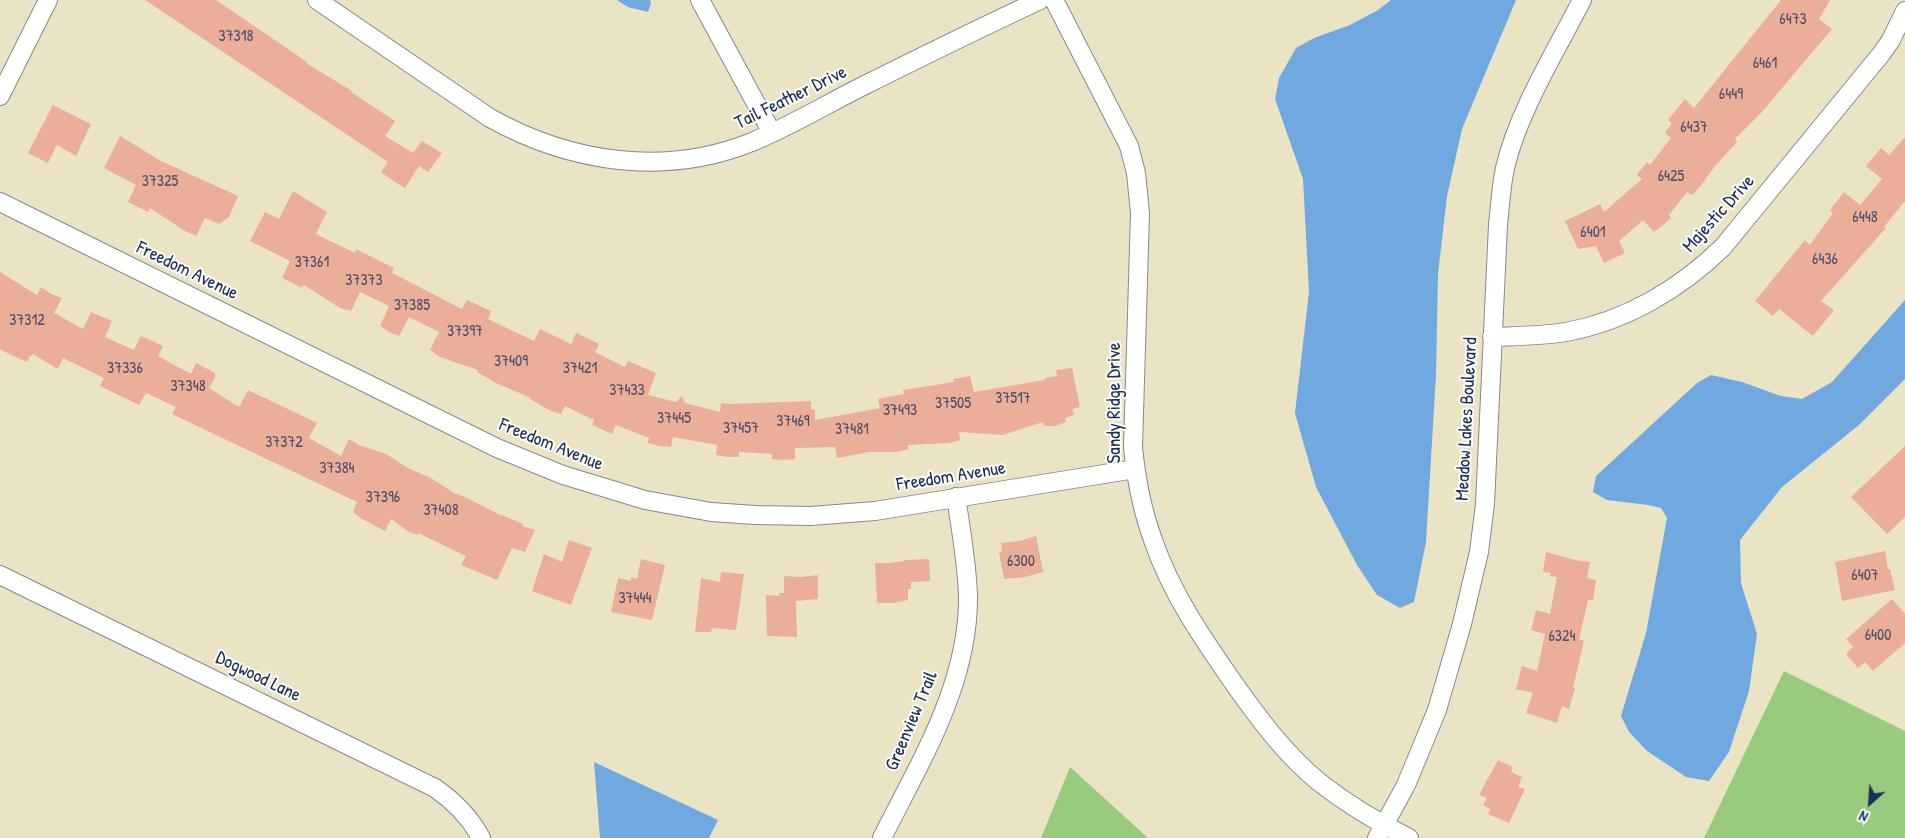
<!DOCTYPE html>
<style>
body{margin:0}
#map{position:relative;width:1905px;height:838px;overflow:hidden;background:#ebe4c4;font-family:"Patrick Hand",sans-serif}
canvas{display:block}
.north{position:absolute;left:1845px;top:778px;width:50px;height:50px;-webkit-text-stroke:4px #fdfcf7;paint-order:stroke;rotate:206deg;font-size:14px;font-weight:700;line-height:20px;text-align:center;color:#1b2f5e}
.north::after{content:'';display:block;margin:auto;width:18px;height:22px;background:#1b2f5e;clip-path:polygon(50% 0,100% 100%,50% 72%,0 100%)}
</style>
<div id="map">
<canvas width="1905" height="838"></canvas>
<div class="north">N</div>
</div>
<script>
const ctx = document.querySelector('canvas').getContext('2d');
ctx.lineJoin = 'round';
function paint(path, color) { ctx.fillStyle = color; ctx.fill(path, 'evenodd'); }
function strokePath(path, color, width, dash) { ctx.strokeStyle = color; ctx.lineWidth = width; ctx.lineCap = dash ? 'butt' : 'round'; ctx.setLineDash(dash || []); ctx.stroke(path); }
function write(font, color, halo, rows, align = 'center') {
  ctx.font = font + ' "Patrick Hand",sans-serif'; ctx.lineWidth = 4; ctx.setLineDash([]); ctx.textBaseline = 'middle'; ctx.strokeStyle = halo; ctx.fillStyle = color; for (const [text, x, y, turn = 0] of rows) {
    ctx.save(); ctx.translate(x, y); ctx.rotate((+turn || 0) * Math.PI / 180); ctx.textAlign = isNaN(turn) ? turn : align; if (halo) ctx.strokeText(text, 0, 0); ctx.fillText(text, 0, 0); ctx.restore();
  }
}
paint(new Path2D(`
 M 1784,671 L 1905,731 L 1905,838 L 1704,838 Z
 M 1070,767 L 1148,838 L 1041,838 Z`), '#98cb7b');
paint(new Path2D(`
 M 617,0 L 650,0 L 651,3 L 648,12 L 628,7 Z
 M 1391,0 L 1516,0 L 1462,129 L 1447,196 L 1438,274 L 1436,375 L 1426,542 L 1414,602 L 1400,608 L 1377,595 L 1357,565 L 1316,487 L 1295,413 L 1309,292 L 1303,179 L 1275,99 L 1279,78 L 1296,48 L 1314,38 L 1350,25 L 1378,10 Z
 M 1905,300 L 1905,379 L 1859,425 L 1782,487 L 1740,540 L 1741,583 L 1757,634 L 1749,691 L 1729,752 L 1709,781 L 1686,777 L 1647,751 L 1629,732 L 1621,716 L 1646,633 L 1667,518 L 1661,508 L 1648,505 L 1607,500 L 1593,492 L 1596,476 L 1697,383 L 1711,375 L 1742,382 L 1781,396 L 1802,399 L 1832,382 Z
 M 594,762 L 718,820 L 709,838 L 600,838 Z`), '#70a9e0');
paint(new Path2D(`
 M 145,0 L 216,0 L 307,62 L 306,63 L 352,91 L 351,92 L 395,121 L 385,136 L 413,153 L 422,141 L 442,153 L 428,172 L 419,166 L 405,188 L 398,184 L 381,172 L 388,162 Z
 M 1781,0 L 1830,0 L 1819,19 L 1832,29 L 1761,113 L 1735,139 L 1737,142 L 1715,166 L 1699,188 L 1692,195 L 1687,192 L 1669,215 L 1671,218 L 1663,225 L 1654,232 L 1643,220 L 1619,241 L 1625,253 L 1604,263 L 1596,246 L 1578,249 L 1565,221 L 1600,204 L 1604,212 L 1642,179 L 1637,175 L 1647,162 L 1650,165 L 1671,138 L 1665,133 L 1672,123 L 1668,120 L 1685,99 L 1694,108 Z
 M 53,105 L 91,124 L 76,156 L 57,145 L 48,163 L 28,153 Z
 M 120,136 L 161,161 L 238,196 L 229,217 L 219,224 L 205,218 L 196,236 L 185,231 L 150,208 L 148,212 L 128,202 L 136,185 L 104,168 Z
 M 1905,137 L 1905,201 L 1884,227 L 1886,228 L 1821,301 L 1834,310 L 1813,336 L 1779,309 L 1773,316 L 1755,301 L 1805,240 L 1810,245 L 1833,213 L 1830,210 L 1844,192 L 1860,205 L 1882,179 L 1866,166 L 1881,148 L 1889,155 Z
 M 293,191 L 327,212 L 316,234 L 355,253 L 356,249 L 394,268 L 392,273 L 462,309 L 467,300 L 491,311 L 488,319 L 534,341 L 540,329 L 571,344 L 576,333 L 599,344 L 595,352 L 625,367 L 628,361 L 656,373 L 648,395 L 676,402 L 682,396 L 685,403 L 720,412 L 721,403 L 729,404 L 811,401 L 811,409 L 815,410 L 815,420 L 880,408 L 878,399 L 904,394 L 903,390 L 954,382 L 953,379 L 970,376 L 974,392 L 1045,380 L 1045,378 L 1057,376 L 1056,370 L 1072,368 L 1080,407 L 1072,409 L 1074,415 L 1065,418 L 1066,422 L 1055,426 L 1044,426 L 1043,422 L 1003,435 L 959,432 L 960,440 L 949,443 L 908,445 L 908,449 L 898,452 L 869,452 L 837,458 L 835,447 L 795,448 L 795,459 L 784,460 L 772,459 L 772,454 L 739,452 L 739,457 L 727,457 L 716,455 L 717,445 L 673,437 L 671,447 L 659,446 L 648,443 L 649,438 L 616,425 L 612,434 L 592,425 L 594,420 L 565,406 L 561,414 L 551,411 L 530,399 L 531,398 L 496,383 L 477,372 L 478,370 L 440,357 L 430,350 L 439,332 L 409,317 L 399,336 L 389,332 L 380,326 L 389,306 L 360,292 L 351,311 L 340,308 L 304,285 L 302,288 L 282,278 L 290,261 L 250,241 L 265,212 L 279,219 Z
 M 0,272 L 37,295 L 41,287 L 51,294 L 62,298 L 54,313 L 83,329 L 91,312 L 112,321 L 105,337 L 134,350 L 141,336 L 163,346 L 158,356 L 191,374 L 196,363 L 215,373 L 215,378 L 209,388 L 239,407 L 248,390 L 317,423 L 309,438 L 341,456 L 349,439 L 359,445 L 386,454 L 408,468 L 431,478 L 454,493 L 465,497 L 502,516 L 502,515 L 523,524 L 522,526 L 535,530 L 525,552 L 512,548 L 497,580 L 461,565 L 466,556 L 418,533 L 418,535 L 409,532 L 391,519 L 385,531 L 362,519 L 353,512 L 357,502 L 172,414 L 176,407 L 146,393 L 139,405 L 100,386 L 104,378 L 63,358 L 58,369 L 33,354 L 32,356 L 30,356 L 27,362 L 11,355 L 0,349 Z
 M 1905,446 L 1905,517 L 1887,534 L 1851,497 Z
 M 1036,536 L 1043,572 L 1025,577 L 1004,579 L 999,552 L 1002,551 L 1001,543 L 1019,541 Z
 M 569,540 L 592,548 L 571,605 L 532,591 L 544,554 L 562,562 Z
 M 1885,551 L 1888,569 L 1890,569 L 1895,590 L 1842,601 L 1835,562 Z
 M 1546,552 L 1575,560 L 1590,562 L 1587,578 L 1596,580 L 1593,600 L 1588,600 L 1579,639 L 1584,641 L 1573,688 L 1575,688 L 1569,709 L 1562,706 L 1557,723 L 1526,713 L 1533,693 L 1516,689 L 1522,666 L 1537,671 L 1545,634 L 1531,630 L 1536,610 L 1550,614 L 1557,577 L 1550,576 L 1551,573 L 1543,572 Z
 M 641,559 L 665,565 L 652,620 L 611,612 L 618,578 L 631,581 L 631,577 L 637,579 Z
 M 929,559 L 930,581 L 911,582 L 911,589 L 908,589 L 908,600 L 893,603 L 877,603 L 875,563 L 890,563 L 904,561 L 905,560 Z
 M 721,572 L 744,574 L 736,630 L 712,628 L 711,632 L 695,632 L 701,578 L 720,582 Z
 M 818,575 L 818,599 L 796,601 L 797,637 L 767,636 L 766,595 L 779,596 L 779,593 L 784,593 L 784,576 L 801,577 Z
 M 1892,599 L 1905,614 L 1905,643 L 1873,671 L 1865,662 L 1858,668 L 1846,654 L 1853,647 L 1846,639 Z
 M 1498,760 L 1513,767 L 1511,772 L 1522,777 L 1518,787 L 1525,789 L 1509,823 L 1488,814 L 1490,809 L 1483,805 L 1487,798 L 1479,795 Z`), '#ebae98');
const street = new Path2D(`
 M 317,0 L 490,118 C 571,163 665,177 752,142 C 788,127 822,107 857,89 C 917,59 978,29 1040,0
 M 700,0 L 772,133
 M 1054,0 L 1129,146 L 1136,173 L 1140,213 L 1133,447 C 1136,478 1142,510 1153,540 C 1171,593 1203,639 1235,685 C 1260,720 1285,754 1319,782 C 1347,804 1377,822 1409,838
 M 0,96 L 48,0
 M 0,202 L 497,448 L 563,475 L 645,500 L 711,512 L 755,515 L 811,516 L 875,511 L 1135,469
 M 1492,337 C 1517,336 1542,336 1566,332 C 1626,321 1680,289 1723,247 L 1882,53 L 1891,40 L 1905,11
 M 0,575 L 435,788 C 455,802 470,817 481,838
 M 882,838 C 920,762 969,684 968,596 C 967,563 961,530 956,497
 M 1377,838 L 1406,785 L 1437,710 L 1462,624 L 1479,552 L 1485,504 L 1498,225 C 1500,206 1501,187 1505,168 C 1518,112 1556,51 1582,0`);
strokePath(street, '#838a91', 20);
strokePath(street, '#fff', 18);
write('16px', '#4f4f6c', null, [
 ["6473",1793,20],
 ["37318",236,37],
 ["6461",1765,64],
 ["6449",1731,95],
 ["6437",1694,128],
 ["6425",1671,177],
 ["37325",160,182],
 ["6448",1865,218],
 ["6401",1593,233],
 ["6436",1825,260],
 ["37361",312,263],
 ["37373",364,281],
 ["37385",412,306],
 ["37312",27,321],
 ["37397",465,332],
 ["37409",511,362],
 ["37336",125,369],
 ["37421",580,369],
 ["37348",188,387],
 ["37433",627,391],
 ["37517",1013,399],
 ["37505",953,404],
 ["37493",900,411],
 ["37445",674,419],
 ["37469",793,422],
 ["37457",741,429],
 ["37481",852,430],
 ["37372",284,443],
 ["37384",337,469],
 ["37396",383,498],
 ["37408",441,511],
 ["6300",1021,562],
 ["6407",1865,576],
 ["37444",635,599],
 ["6400",1878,636],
 ["6324",1562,637]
]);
write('19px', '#1b2f5e', '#fdfcf7', [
 ["Tail Feather Drive",791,98,-26],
 ["Majestic Drive",1719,214,-48],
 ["Freedom Avenue",187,271,26],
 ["Sandy Ridge Drive",1115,403,-90],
 ["Meadow Lakes Boulevard",1467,419,-87],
 ["Freedom Avenue",551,445,22],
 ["Freedom Avenue",951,477,-9],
 ["Dogwood Lane",258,677,26],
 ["Greenview Trail",912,721,-67]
]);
</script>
